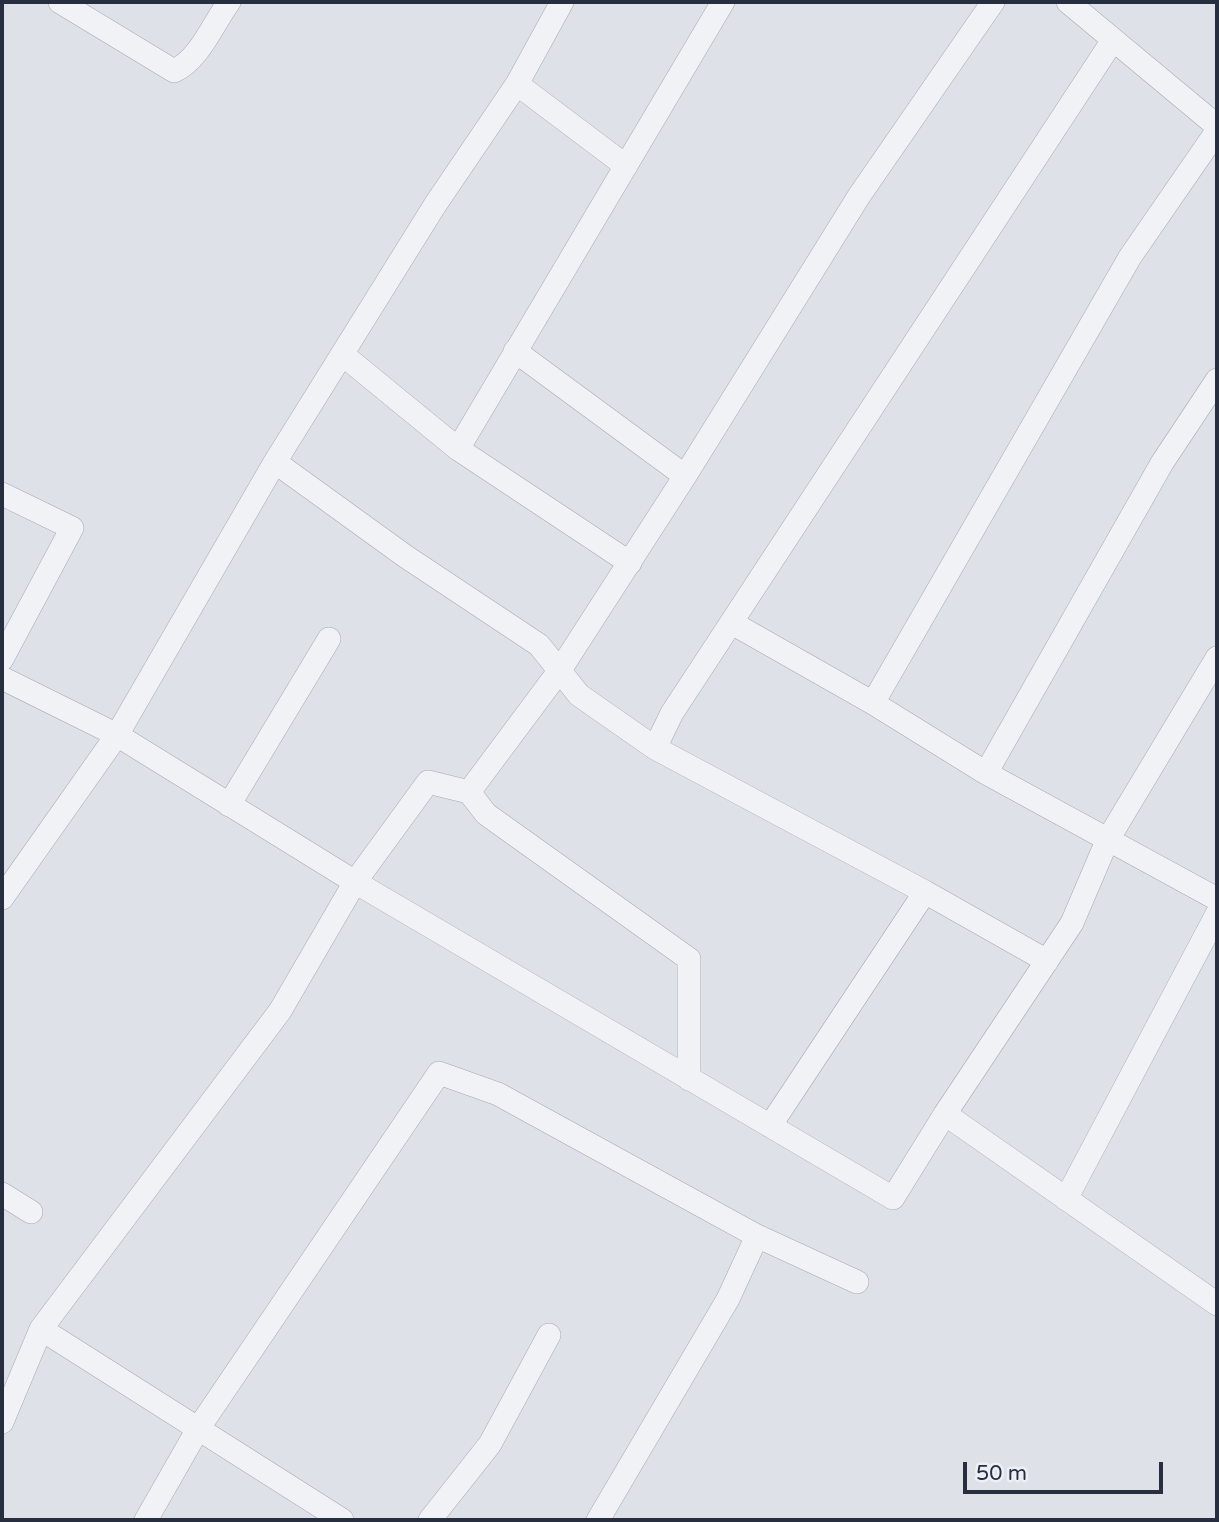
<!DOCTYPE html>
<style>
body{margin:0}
#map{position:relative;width:1219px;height:1522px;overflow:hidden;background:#dee1e8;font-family:"Varela Round",sans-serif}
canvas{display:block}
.frame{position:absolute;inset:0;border:4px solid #272e3f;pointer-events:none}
.scale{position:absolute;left:963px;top:1462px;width:200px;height:32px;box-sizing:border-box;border:4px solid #272e3f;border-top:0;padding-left:9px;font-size:21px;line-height:24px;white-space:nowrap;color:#272e3f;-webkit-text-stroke:5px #edf0f6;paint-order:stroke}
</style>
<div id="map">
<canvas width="1219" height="1522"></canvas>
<div class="frame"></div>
<div class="scale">50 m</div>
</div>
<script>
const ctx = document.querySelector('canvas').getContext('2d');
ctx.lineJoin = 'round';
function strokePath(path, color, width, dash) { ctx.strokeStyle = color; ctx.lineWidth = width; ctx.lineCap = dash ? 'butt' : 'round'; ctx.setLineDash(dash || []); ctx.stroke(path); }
const street = new Path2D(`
 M 60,2 L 174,71 C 199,60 213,24 229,2
 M 562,2 L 517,84 L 626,166
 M 1068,2 L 1217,126
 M 515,351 L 685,476
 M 342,354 L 458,449 L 630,563
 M 458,449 L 723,2
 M 275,462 L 405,556 L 539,645 L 579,695 L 655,748 L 925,892 L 1047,961
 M 2,494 L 72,528 L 2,659
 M 732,623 L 873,703 L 986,773 L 1217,899
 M 2,678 L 117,735 L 355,882 L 280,1011 L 41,1329 L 2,1422
 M 873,703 L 1130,257 L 1217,131
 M 655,748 L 672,713 L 1113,40
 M 986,773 L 1162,463 L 1217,380
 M 469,792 L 560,670 L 685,476 L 859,196 L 993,2
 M 229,805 L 329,639
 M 2,898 L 117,735 L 275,462 L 435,205 L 517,84
 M 689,1079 L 689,959 L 486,814 L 469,792 L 428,782 L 355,882 L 893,1198 L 945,1114 L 1217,1304
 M 945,1114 L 1072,923 L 1107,841 L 1217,658
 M 770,1126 L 925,892
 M 2,1194 L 31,1212
 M 1066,1199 L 1217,914
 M 41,1329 L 342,1520
 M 146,1520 L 198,1429 L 439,1073 L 498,1094 L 757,1236 L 857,1282
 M 430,1520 L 490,1444 L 549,1335
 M 598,1520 L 728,1299 L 757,1236`);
strokePath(street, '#a3a8b2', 24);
strokePath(street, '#f1f2f6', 23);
</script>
